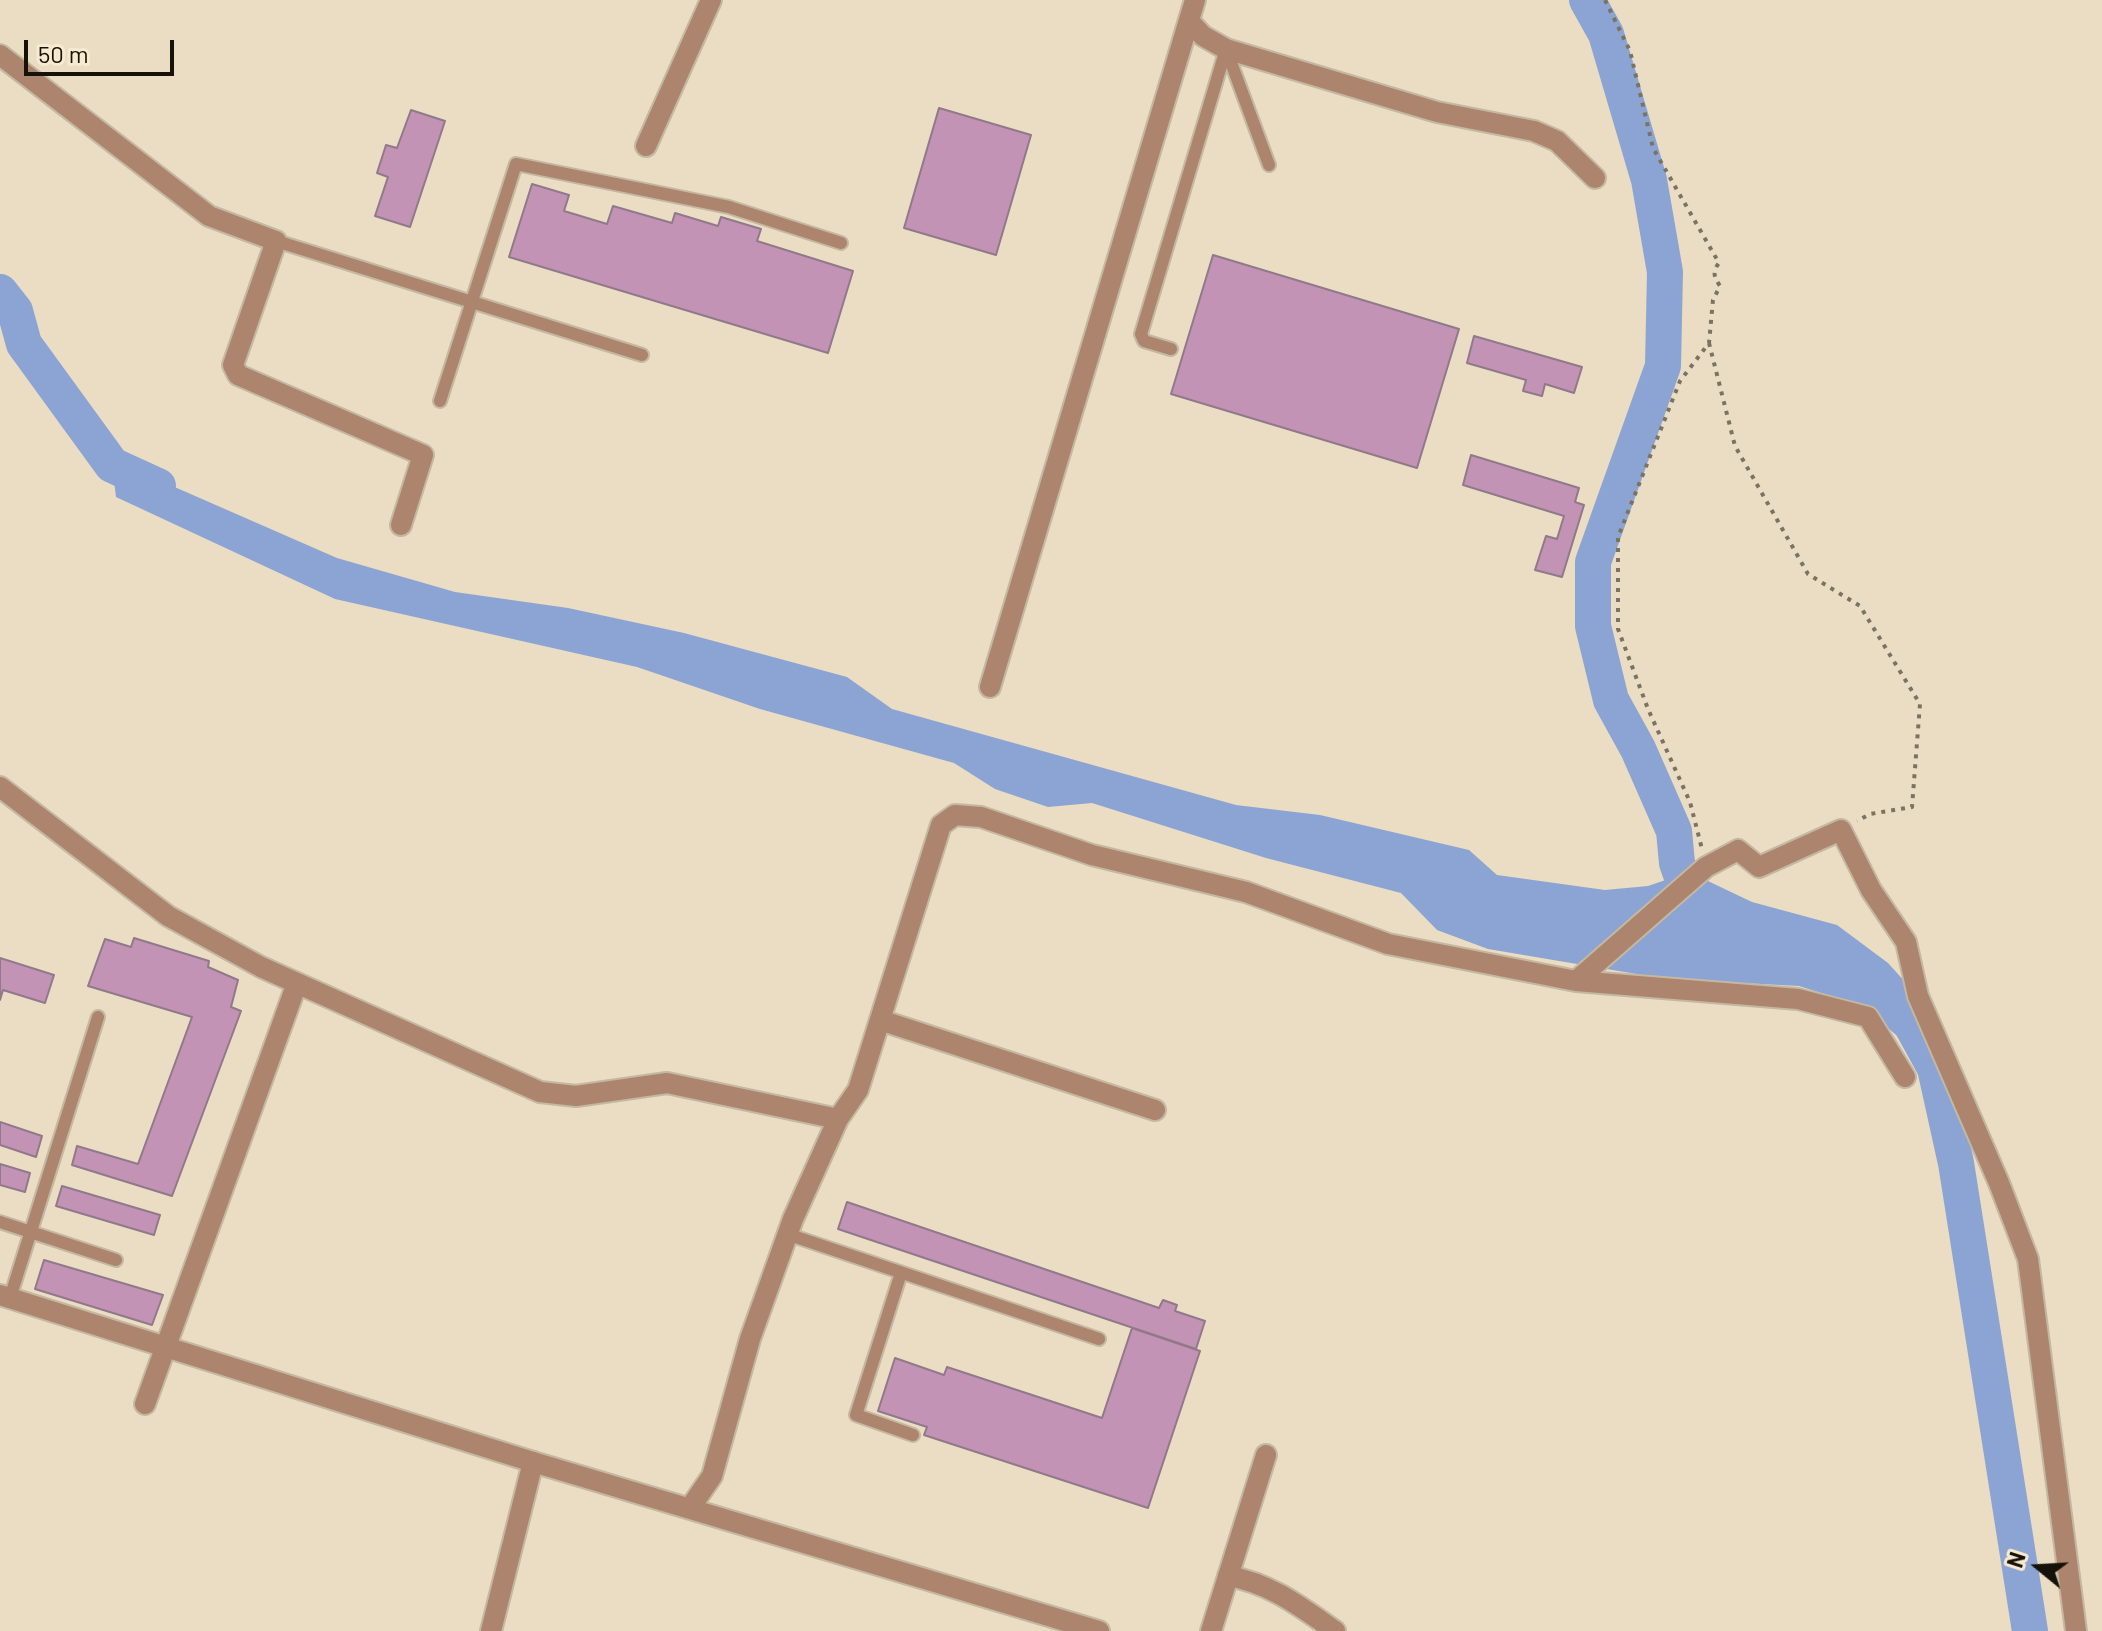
<!DOCTYPE html>
<style>
body{margin:0}
#map{position:relative;width:2102px;height:1631px;overflow:hidden;background:#eaddc3;font-family:Barlow,sans-serif}
canvas{display:block}
.north{position:absolute;left:1998px;top:1527px;width:80px;height:80px;-webkit-text-stroke:6px #f7ead0;paint-order:stroke;rotate:288deg;font-size:22px;font-weight:700;line-height:32px;text-align:center;color:#161209}
.north::after{content:'';display:block;margin:auto;width:28px;height:36px;background:#161209;clip-path:polygon(50% 0,100% 100%,50% 72%,0 100%)}
.scale{position:absolute;left:24px;top:40px;width:150px;height:36px;box-sizing:border-box;border:4px solid #161209;border-top:0;padding-left:10px;font-size:24px;line-height:28px;white-space:nowrap;color:#161209;-webkit-text-stroke:6px #f7ead0;paint-order:stroke}
</style>
<div id="map">
<canvas width="2102" height="1631"></canvas>
<div class="north">N</div>
<div class="scale">50 m</div>
</div>
<script>
const ctx = document.querySelector('canvas').getContext('2d');
ctx.lineJoin = 'round';
function paint(path, color) { ctx.fillStyle = color; ctx.fill(path, 'evenodd'); }
function strokePath(path, color, width, dash) { ctx.strokeStyle = color; ctx.lineWidth = width; ctx.lineCap = dash ? 'butt' : 'round'; ctx.setLineDash(dash || []); ctx.stroke(path); }
paint(new Path2D(`
 M 112,465 L 138,471 L 337,558 L 455,592 L 568,608 L 684,633 L 847,677 L 892,709 L 1236,805 L 1320,815 L 1469,850 L 1497,875 L 1605,890 L 1648,886 L 1689,872 L 1752,902 L 1837,925 L 1888,963 L 1907,984 L 1935,1068 L 1862,1006 L 1799,986 L 1666,979 L 1488,949 L 1437,930 L 1401,893 L 1266,858 L 1092,803 L 1048,807 L 995,789 L 954,763 L 760,709 L 637,667 L 335,599 L 116,497 Z`), '#8ca4d3');
strokePath(new Path2D(`
 M 1587,0 L 1606,34 L 1649,180 L 1665,272 L 1663,366 L 1593,562 L 1593,626 L 1611,700 L 1638,749 L 1674,831 L 1677,863 L 1688,894 L 1710,912
 M 0,292 L 15,311 L 24,344 L 112,465 L 158,486
 M 1912,1026 L 1935,1068 L 1956,1163 L 2030,1631`), '#8ca4d3', 36);
const building = new Path2D(`
 M 939,108 L 1031,135 L 996,255 L 904,228 Z
 M 411,110 L 445,121 L 410,227 L 375,216 L 388,177 L 377,173 L 386,145 L 397,148 Z
 M 532,184 L 569,195 L 564,211 L 607,224 L 613,206 L 672,223 L 675,213 L 718,226 L 721,217 L 761,229 L 757,241 L 853,271 L 828,353 L 509,257 Z
 M 1213,255 L 1459,329 L 1417,468 L 1171,394 Z
 M 1474,336 L 1582,367 L 1574,393 L 1545,384 L 1542,396 L 1523,391 L 1526,380 L 1467,363 Z
 M 1471,455 L 1579,488 L 1575,502 L 1584,505 L 1562,577 L 1535,570 L 1546,536 L 1557,539 L 1564,516 L 1463,485 Z
 M 134,938 L 209,961 L 208,967 L 238,980 L 231,1007 L 241,1011 L 172,1196 L 72,1165 L 77,1146 L 138,1164 L 192,1017 L 88,986 L 105,939 L 131,947 Z
 M 0,958 L 54,975 L 45,1003 L 3,990 L 0,1000 Z
 M 0,1122 L 42,1136 L 36,1157 L 0,1145 Z
 M 0,1164 L 30,1173 L 25,1192 L 0,1185 Z
 M 62,1186 L 160,1215 L 154,1235 L 56,1206 Z
 M 847,1202 L 1159,1308 L 1163,1300 L 1177,1305 L 1175,1311 L 1205,1321 L 1196,1349 L 838,1229 Z
 M 44,1260 L 163,1295 L 152,1325 L 35,1289 Z
 M 1132,1328 L 1200,1351 L 1148,1508 L 924,1435 L 927,1427 L 878,1411 L 895,1358 L 944,1375 L 947,1367 L 1102,1418 Z`);
paint(building, '#c393b6');
strokePath(building, '#907989', 2);
const service = new Path2D(`
 M 1226,49 L 1269,165
 M 276,241 L 642,355
 M 1171,349 L 1144,341 L 1141,334 L 1226,49
 M 440,401 L 516,164 L 729,207 L 841,243
 M 0,1222 L 116,1260
 M 787,1234 L 1099,1339
 M 901,1273 L 856,1415 L 913,1435
 M 10,1298 L 98,1017`);
const minor = new Path2D(`
 M 1189,21 L 1203,36 L 1226,49 L 1437,112 L 1534,131 L 1557,141 L 1595,178
 M 0,55 L 209,216 L 276,241 L 233,365 L 238,375 L 423,455 L 401,525
 M 646,146 L 711,0
 M 990,687 L 1195,0
 M 0,787 L 168,916 L 261,967 L 540,1092 L 576,1096 L 667,1083 L 838,1119
 M 880,1020 L 1155,1110
 M 1905,1077 L 1868,1017 L 1798,999 L 1576,981 L 1706,867 L 1738,850 L 1759,867 L 1841,830 L 1871,890 L 1906,942 L 1918,996 L 1999,1183 L 2028,1259 L 2076,1631
 M 145,1404 L 297,983
 M 690,1508 L 712,1476 L 750,1339 L 793,1219 L 838,1119 L 858,1090 L 941,825 L 955,815 L 981,817 L 1092,855 L 1246,892 L 1388,944 L 1576,981
 M 1228,1576 C 1270,1583 1301,1607 1335,1631
 M 491,1631 L 533,1462
 M 1211,1631 L 1266,1455`);
const tertiary = new Path2D(`
 M 0,1295 L 533,1462 L 1099,1631`);
strokePath(service, '#c4b8a2', 16);
strokePath(minor, '#c4b8a2', 24);
strokePath(tertiary, '#c4b8a2', 24);
strokePath(new Path2D(`
 M 1605,0 L 1630,51 L 1653,148 L 1719,263 C 1712,272 1714,277 1720,286 L 1713,300 L 1709,343 L 1680,381 L 1618,537 L 1618,629 L 1648,709 L 1690,802 L 1702,849
 M 1709,343 L 1735,446 L 1808,574 L 1860,606 L 1920,704 L 1912,807 L 1870,814 L 1857,821`), '#7b7362', 4, [4, 6]);
strokePath(service, '#ad846d', 12);
strokePath(minor, '#ad846d', 20);
strokePath(tertiary, '#ad846d', 20);
</script>
